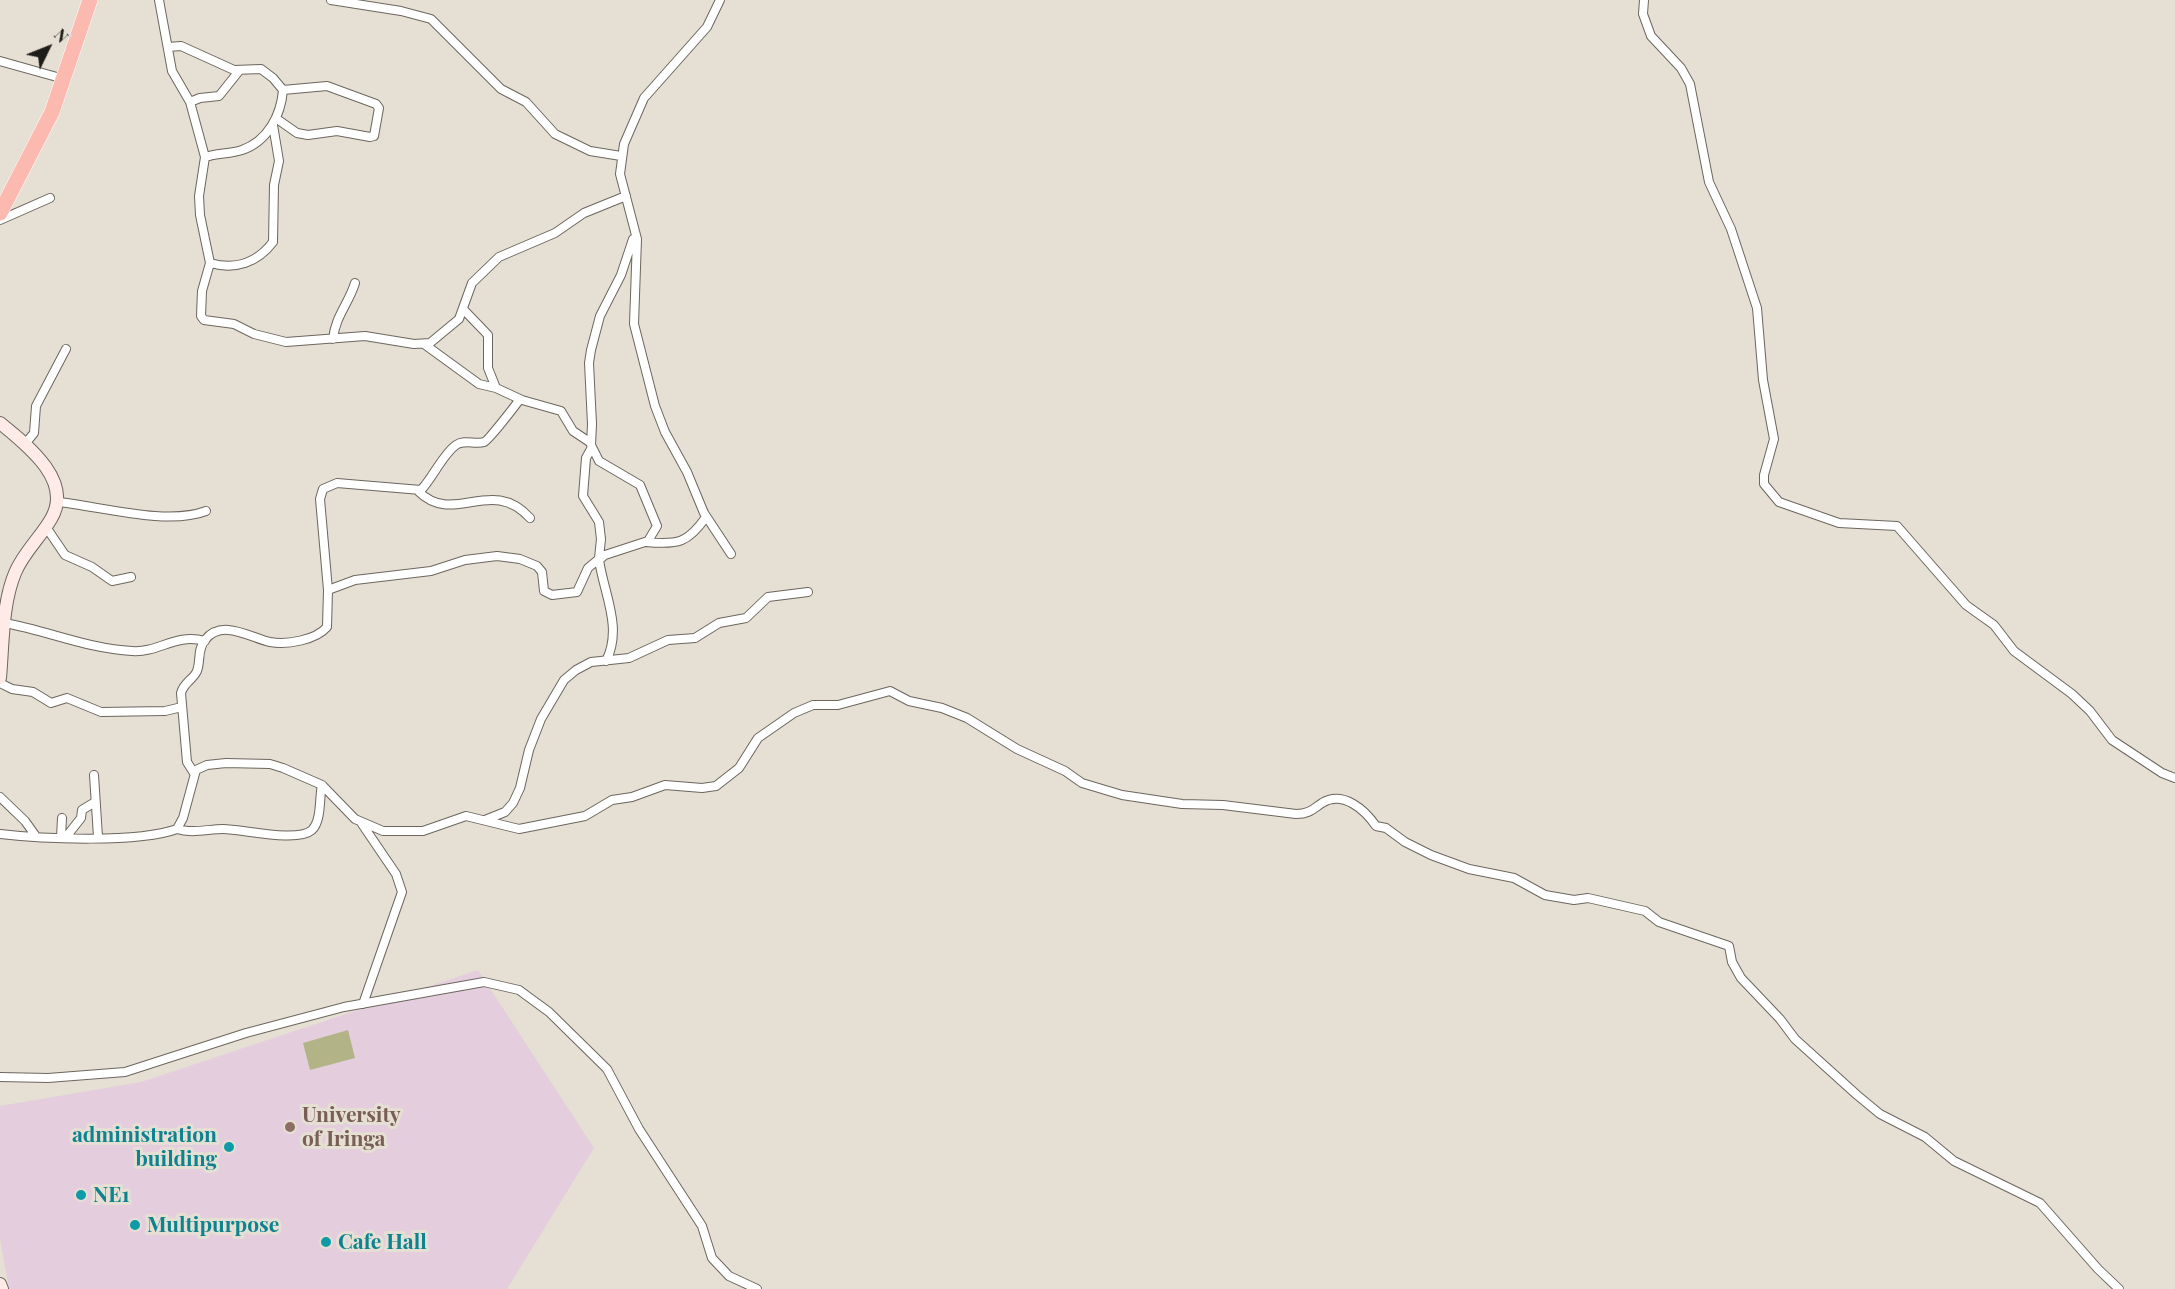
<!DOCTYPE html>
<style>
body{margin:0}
#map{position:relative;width:2175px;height:1289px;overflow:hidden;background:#e5dfd4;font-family:"Playfair Display",serif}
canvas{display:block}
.north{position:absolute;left:18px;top:18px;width:60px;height:60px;-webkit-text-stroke:4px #e5dfd4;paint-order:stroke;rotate:47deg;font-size:16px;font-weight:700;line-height:24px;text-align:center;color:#1f1d19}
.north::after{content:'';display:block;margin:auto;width:21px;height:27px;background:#1f1d19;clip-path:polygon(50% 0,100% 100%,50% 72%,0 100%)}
</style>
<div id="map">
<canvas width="2175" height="1289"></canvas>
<div class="north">N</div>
</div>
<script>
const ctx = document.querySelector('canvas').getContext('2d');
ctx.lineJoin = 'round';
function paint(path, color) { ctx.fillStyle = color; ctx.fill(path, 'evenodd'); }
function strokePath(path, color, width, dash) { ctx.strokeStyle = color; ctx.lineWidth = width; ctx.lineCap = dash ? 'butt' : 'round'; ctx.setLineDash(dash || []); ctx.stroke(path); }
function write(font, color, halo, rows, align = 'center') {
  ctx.font = font + ' "Playfair Display",serif'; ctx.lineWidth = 6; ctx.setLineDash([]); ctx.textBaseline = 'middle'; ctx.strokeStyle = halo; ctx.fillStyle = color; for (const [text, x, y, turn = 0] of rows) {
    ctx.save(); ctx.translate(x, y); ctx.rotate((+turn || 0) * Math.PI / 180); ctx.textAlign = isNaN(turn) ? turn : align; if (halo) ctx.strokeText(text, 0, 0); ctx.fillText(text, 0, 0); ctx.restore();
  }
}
paint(new Path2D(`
 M 478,970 L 594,1148 L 507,1289 L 9,1289 L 0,1239 L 0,1106 L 141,1082 Z`), '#e4cedd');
paint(new Path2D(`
 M 348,1030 L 355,1058 L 310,1070 L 303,1043 Z`), '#b2b487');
const street = new Path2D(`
 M 159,0 L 172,71 L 190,102 L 205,157 L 199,196 L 200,215 L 210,263 L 202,291 L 201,316 L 204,320 L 234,324 L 254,334 L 286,342 L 365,336 L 414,344 L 430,343 L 459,319 L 472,283 L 499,257 L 555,233 L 584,213 L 626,196
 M 331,0 L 401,11 L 431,19 L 501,89 L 526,102 L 555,134 L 590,151 L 621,156
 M 720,0 L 707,27 L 644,98 L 624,144 L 620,174 L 637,239 L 634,324 L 655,406 L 665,432 L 687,472 L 704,513 L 731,554
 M 1644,0 L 1643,14 L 1651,36 L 1681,68 L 1690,84 L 1709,182 L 1731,229 L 1757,308 L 1763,380 L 1774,439 L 1764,475 L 1764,484 L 1779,502 L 1839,523 L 1897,526 L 1966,605 L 1994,625 L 2014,651 L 2072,694 L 2090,711 L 2112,740 L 2162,773 L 2175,778
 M 168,47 L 181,46 L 234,70 L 261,69 L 273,78 L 283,90 C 281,115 268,141 242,150 C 230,154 217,153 205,157
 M 0,61 L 64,79
 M 190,102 L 200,98 L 219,96 L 239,71
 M 277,119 L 297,133 L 308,135 L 337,131 L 370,137 L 374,136 L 379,108 L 376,104 L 327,86 L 283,90
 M 0,220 L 50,198
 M 210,263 C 235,270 257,263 273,242 L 274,185 L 279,161 L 273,125
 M 463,309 L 488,335 L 488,368 L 496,388 L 522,400 L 561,411 L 573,431 L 591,443
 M 333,339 C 335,317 349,303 355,283
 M 424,344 L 479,384 L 496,388
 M 25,444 L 34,433 L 36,406 L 66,349
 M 591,449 L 586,458 L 583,496 L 599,522 L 601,539 L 599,558
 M 418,491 C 454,527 491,475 530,518
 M 58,502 C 99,506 167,526 206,511
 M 46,527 L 65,555 L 92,567 L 112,581 L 131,577
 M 646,542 C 678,545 688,543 706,517
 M 328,590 L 355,580 L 431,571 L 465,560 L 497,556 L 520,559 L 537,566 L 542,572 L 544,591 L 552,595 L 577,592 L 588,568 L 600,558
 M 5,623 C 48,631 89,649 132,651 C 159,653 175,633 205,641
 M 606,661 C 623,628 604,594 599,560 L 605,555 L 648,541 L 657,526 L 640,485 L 599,461 L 591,445 L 592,424 L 589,363 L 591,350 L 600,316 L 621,275 L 633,239
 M 0,683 L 12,689 L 33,692 L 51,703 L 67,698 L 101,712 L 165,711 L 182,707
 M 194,773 L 187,762 L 181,693 C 184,682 193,680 197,671 C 201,660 197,650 205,640 C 222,618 251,638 270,642 C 287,645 316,640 327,627 L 328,590 L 320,499 L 323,489 L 337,483 L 421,490 C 432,479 443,454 456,445 C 465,439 475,445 484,442 C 488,441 515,406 520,399
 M 94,775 L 98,837
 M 0,797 L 25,821 L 35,835
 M 485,820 L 505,812 L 513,803 L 520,788 L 529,750 L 541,719 L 564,680 L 576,670 L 591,662 L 629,658 L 668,640 L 695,638 L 719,623 L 746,618 L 768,597 L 808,592
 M 362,824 L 396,874 L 402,892 L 363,1004
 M 177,829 C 192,834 208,829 223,829 C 243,829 297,843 312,830 C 322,820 319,797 322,785
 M 0,834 C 42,839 139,843 177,829 L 183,818 L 196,770 L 207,765 L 226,763 L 270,764 L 283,768 L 322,785 L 355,819 L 383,831 L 423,831 L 466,816 L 519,829 L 585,816 L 612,800 L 632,797 L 665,785 L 702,788 L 716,786 L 739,768 L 758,738 L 794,713 L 813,705 L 838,705 L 890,691 L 909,701 L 942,708 L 967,718 L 1017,749 L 1065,771 L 1082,783 L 1122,795 L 1182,804 L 1223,805 L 1296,814 C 1309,814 1313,809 1322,803 C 1343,790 1365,810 1376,826 L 1386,828 L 1405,842 L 1431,855 L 1469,869 L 1514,878 L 1545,895 L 1574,900 L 1588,898 L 1645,911 L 1659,922 L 1729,946 L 1732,962 L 1741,978 L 1780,1019 L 1795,1039 L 1857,1095 L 1880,1114 L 1925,1137 L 1954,1161 L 2040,1203 L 2098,1269 L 2119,1289
 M 61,837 L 62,818
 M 66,837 L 81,818 L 82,810 L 95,802
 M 0,1077 L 48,1078 L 125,1072 L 246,1033 L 344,1007 L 484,982 L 519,990 L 549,1012 L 607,1069 L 639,1129 L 702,1226 L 712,1258 L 729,1276 L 757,1289`);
const secondary = new Path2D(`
 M 0,423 C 27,445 74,481 51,519 C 40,538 23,553 15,573 C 2,604 3,645 0,678
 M 0,1284 L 2,1289`);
const highway = new Path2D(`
 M 0,213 L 52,112 L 90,0`);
strokePath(street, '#6c665e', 10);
strokePath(secondary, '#6c665e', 14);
strokePath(highway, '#fff', 16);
strokePath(street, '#fff', 8);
strokePath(secondary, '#feeae7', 12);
strokePath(highway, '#fbb9af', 15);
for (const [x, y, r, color] of [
 [290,1127,6,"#8d6e63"],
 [229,1147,6,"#0f9aa8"],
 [81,1195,6,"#0f9aa8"],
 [135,1225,6,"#0f9aa8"],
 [326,1242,6,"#0f9aa8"]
]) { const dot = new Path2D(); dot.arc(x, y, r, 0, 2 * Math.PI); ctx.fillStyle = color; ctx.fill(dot); strokePath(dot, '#e5dfd4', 2); }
write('bold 21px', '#785e54', '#e5dfd4', [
 ["University",302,1115],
 ["of Iringa",302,1139]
], 'left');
write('bold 21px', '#0d838f', '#e5dfd4', [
 ["administration",217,1135,"right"],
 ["building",217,1159,"right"],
 ["NE1",93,1195],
 ["Multipurpose",147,1225],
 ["Cafe Hall",338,1242]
], 'left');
</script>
